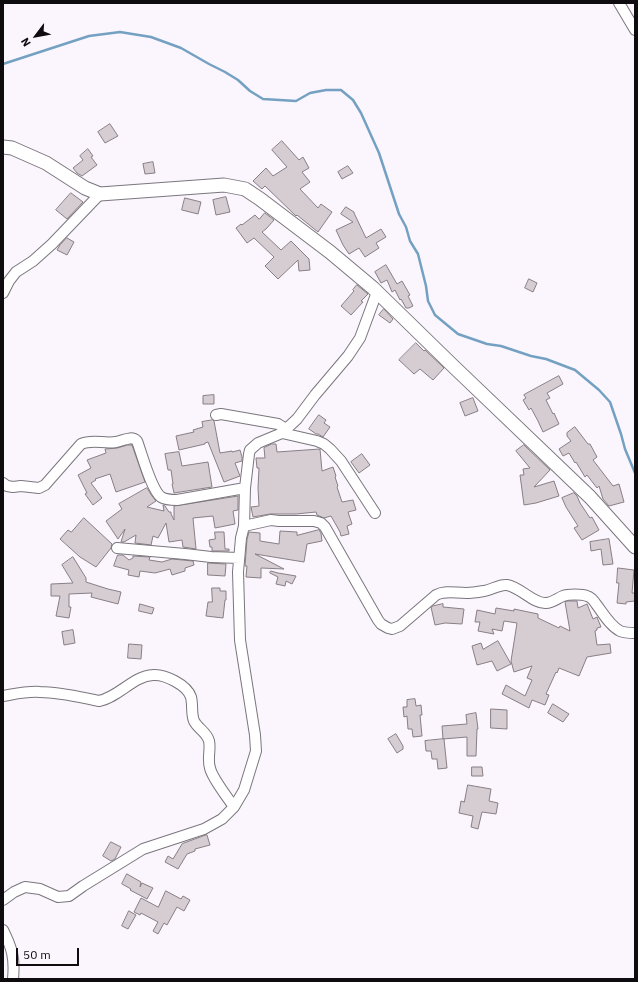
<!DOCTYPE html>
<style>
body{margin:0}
#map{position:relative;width:638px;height:982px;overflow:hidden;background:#fbf5fd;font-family:"IBM Plex Sans",sans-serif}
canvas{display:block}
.frame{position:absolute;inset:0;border:4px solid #0e0c0f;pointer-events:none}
.north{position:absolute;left:16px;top:16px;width:40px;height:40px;-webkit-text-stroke:3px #fbf5fd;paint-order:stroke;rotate:238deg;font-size:11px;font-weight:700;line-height:16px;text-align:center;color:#0e0c0f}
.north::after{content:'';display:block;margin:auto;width:14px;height:18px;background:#0e0c0f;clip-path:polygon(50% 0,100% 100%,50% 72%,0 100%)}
.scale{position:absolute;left:16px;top:948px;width:63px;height:18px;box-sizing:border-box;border:2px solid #0e0c0f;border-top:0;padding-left:5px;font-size:12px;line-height:14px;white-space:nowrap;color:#0e0c0f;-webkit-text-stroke:3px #fbf5fd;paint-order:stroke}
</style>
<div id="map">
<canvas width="638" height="982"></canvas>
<div class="frame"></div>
<div class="north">N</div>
<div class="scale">50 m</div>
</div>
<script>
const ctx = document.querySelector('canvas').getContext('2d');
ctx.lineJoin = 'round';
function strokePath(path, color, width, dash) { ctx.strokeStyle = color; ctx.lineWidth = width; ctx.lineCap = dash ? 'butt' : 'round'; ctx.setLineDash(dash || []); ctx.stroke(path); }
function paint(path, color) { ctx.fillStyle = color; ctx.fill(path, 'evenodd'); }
strokePath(new Path2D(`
 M 3,64 L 89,36 L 120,32 L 151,37 L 181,48 L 209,64 L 225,72 L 238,80 L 250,91 L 263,99 L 296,101 L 310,93 L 326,90 L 341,90 L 353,100 L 361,113 L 379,153 L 399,214 L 406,227 L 410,241 L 418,254 L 426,286 L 428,301 L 435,315 L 458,334 L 487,344 L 501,346 L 531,356 L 546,359 L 575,370 L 599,390 L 610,402 L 621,434 L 625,449 L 635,473`), '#74a1c1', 2.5);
const building = new Path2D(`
 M 110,124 L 118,136 L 105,143 L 98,132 Z
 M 282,141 L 299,160 L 303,157 L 309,168 L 302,172 L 310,182 L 300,189 L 318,208 L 321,204 L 332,212 L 318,232 L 297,215 L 296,216 L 265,186 L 262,189 L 253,181 L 266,168 L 273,176 L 287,167 L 272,150 Z
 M 88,149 L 93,156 L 91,157 L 97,165 L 82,176 L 77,173 L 73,168 L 83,160 L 80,156 Z
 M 153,162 L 155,173 L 145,174 L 143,164 Z
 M 348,166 L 353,173 L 342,179 L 338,172 Z
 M 71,193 L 83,202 L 67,219 L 56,210 Z
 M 226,197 L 230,212 L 216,215 L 213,200 Z
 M 185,198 L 201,202 L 198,214 L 182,210 Z
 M 346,207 L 354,212 L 354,213 L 366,238 L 381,229 L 386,237 L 376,243 L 379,248 L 365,257 L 359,248 L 349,254 L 343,245 L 336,230 L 353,222 L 341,214 Z
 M 265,213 L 274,220 L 266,229 L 262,232 L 281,250 L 291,241 L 309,259 L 310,270 L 299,271 L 298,260 L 278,279 L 265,266 L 274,257 L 254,238 L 247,243 L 236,228 L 241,224 L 242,225 L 255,215 L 259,219 Z
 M 67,238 L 74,242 L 67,255 L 57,250 L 60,245 Z
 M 386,265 L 397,284 L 402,281 L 410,295 L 408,296 L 413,306 L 409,308 L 406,308 L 401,299 L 400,300 L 395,290 L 392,292 L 387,280 L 381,283 L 375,272 Z
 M 529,279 L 537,283 L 533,292 L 525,288 Z
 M 357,285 L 368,294 L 361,301 L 363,302 L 351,315 L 341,306 L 354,291 L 353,290 Z
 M 384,309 L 393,319 L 390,323 L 379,315 Z
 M 416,343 L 424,351 L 425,350 L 444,368 L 433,380 L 420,369 L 414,374 L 399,360 Z
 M 559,376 L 563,384 L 547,393 L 550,398 L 546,400 L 553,414 L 554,413 L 559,424 L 543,432 L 538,421 L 531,408 L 529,410 L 523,400 L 526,398 L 524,395 Z
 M 214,395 L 214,404 L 203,404 L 203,396 Z
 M 473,398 L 478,411 L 465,416 L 460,403 Z
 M 319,415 L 326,420 L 324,423 L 330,427 L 323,437 L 318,434 L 316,434 L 309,429 Z
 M 213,420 L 214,421 L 220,453 L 232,451 L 232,452 L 240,450 L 242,457 L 242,461 L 235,463 L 240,476 L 224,482 L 208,442 L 205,443 L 205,444 L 179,450 L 176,436 L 194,432 L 193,430 L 203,427 L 202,422 Z
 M 575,427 L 588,444 L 590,444 L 597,457 L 593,460 L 613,486 L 619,484 L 624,502 L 609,506 L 603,499 L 599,486 L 597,488 L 587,475 L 585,477 L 576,462 L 575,463 L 569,453 L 563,456 L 559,449 L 571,441 L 567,436 L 567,433 Z
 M 272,444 L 276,444 L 277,452 L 320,449 L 322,471 L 333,467 L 336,476 L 335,477 L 338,486 L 337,487 L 342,502 L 353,500 L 356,510 L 348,512 L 352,524 L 347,526 L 349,534 L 341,536 L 340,532 L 331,516 L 324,518 L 317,515 L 316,512 L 296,514 L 270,514 L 253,517 L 251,507 L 259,506 L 258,488 L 259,468 L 257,468 L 256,458 L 265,458 L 264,448 Z
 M 128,445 L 132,445 L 145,482 L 116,492 L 110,474 L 95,479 L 96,480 L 91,483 L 102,498 L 93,505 L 85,494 L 87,493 L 78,475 L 91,468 L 87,460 L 106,453 L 105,449 L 117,448 Z
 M 524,445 L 550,470 L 534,487 L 554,481 L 559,496 L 536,503 L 524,505 L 520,475 L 524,475 L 523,469 L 530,468 L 516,451 Z
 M 179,452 L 182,466 L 208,462 L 212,487 L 174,493 L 172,484 L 173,484 L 171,470 L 168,470 L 165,454 Z
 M 362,454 L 370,465 L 359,473 L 351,462 Z
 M 147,488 L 152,496 L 156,501 L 147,507 L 164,511 L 163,505 L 165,506 L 169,512 L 171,512 L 171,514 L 174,520 L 174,506 L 238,496 L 238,510 L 233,511 L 235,524 L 215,528 L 213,516 L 193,518 L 196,549 L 183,547 L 182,540 L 169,542 L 166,523 L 158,538 L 153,536 L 151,545 L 135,543 L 136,535 L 124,542 L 121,542 L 125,529 L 118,539 L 106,521 L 122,509 L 119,504 Z
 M 574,493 L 577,496 L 580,503 L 590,518 L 592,517 L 599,530 L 582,540 L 574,528 L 578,526 L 566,507 L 562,498 Z
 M 84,518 L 112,544 L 111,548 L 96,567 L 80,557 L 60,539 L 68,530 L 71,532 Z
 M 319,530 L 321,533 L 322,541 L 307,544 L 304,562 L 255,554 L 284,569 L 261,568 L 261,578 L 246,577 L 247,566 L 245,566 L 247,539 L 249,532 L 260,533 L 260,541 L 279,544 L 280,531 L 297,532 L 297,535 Z
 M 215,532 L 224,532 L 225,549 L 229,549 L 229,551 L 212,551 L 212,547 L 210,547 L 209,540 L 215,539 Z
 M 609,539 L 613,564 L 603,565 L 601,549 L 591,551 L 590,542 Z
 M 118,555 L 123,555 L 129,560 L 133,558 L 133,556 L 150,557 L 149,560 L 162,562 L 172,559 L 193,561 L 194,565 L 185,568 L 185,571 L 172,575 L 170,569 L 155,573 L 140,571 L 139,577 L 128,575 L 129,570 L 114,566 Z
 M 73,557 L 86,578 L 86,582 L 108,589 L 121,592 L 118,604 L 91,597 L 92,593 L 69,594 L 69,607 L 71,607 L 69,618 L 56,616 L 60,596 L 51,596 L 51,584 L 73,583 L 62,565 Z
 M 208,563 L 226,564 L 225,576 L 208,575 Z
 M 618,568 L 634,570 L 632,593 L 635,593 L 635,601 L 626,602 L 626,604 L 617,603 L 619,583 L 617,583 Z
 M 271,571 L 278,573 L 296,576 L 292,584 L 286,581 L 285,586 L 276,584 L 278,577 L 270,573 Z
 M 212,588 L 220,588 L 220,591 L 226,591 L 226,600 L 225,600 L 223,618 L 206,616 L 208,602 L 212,602 Z
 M 569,601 L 577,601 L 578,608 L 587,604 L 593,619 L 597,617 L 601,627 L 597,628 L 597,630 L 595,631 L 597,645 L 610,644 L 611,653 L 587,657 L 579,676 L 559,668 L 557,673 L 556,672 L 546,694 L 549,695 L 545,705 L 532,700 L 529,708 L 502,694 L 506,685 L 525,696 L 532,680 L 527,678 L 532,666 L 514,672 L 511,661 L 517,623 L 504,621 L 502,631 L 492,629 L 494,634 L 478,631 L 480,622 L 475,622 L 477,610 L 495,614 L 496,608 L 514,611 L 514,609 L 538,614 L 538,618 L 559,628 L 560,626 L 570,631 L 565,602 Z
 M 140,604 L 154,608 L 152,614 L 139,611 Z
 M 443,604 L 443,607 L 464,609 L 462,624 L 445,623 L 435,625 L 431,607 L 433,606 Z
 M 73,630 L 75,643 L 64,645 L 62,632 Z
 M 498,641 L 511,664 L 497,671 L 492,661 L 477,665 L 472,646 L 481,643 L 483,649 Z
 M 129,644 L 142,645 L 141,659 L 128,658 Z
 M 415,699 L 416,706 L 421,705 L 422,715 L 420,715 L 422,736 L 413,737 L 412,729 L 408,729 L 407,716 L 404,717 L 403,707 L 407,707 L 407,700 Z
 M 553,704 L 569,714 L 563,722 L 548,713 Z
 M 491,709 L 507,710 L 507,729 L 491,728 Z
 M 476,713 L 478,729 L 477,729 L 476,756 L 467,756 L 467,737 L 443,739 L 442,726 L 467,724 L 466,715 Z
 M 396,734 L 403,746 L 403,749 L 397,753 L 388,739 Z
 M 444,739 L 447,768 L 438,769 L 437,759 L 432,759 L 431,751 L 426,751 L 425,741 Z
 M 472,767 L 482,767 L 483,776 L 472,776 Z
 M 468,785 L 491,789 L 489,801 L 498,803 L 496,814 L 482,812 L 478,829 L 471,827 L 473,816 L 459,813 L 461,801 L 464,802 Z
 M 207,835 L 210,845 L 195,849 L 195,851 L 187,854 L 178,869 L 165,862 L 168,856 L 173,859 L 182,844 Z
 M 111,842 L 121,847 L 115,859 L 111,861 L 103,856 Z
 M 127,874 L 141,882 L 140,887 L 142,883 L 153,888 L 147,899 L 130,890 L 131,889 L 122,884 Z
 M 166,891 L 181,899 L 183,896 L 190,900 L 184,911 L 177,907 L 167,925 L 164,923 L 158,934 L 153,931 L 158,922 L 141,913 L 140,915 L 134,912 L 141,898 L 158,907 Z
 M 129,911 L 136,915 L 128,929 L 122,926 Z`);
paint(building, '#d6cdd2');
strokePath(building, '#887f85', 1);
const minor = new Path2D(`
 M 619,3 L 635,30
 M 3,293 L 9,281 L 16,272 L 33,261 L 52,244 L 100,194
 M 216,415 L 221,414 L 278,424 L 286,429
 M 282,433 L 317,441 L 324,444 L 330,449 L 341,461 L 375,513
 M 3,483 L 7,486 L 13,487 L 21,486 L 39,488 L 45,485 L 81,444 C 92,439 104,444 116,442 C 123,441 131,435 137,441 C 142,454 151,489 161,497 C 166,500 171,500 177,500 L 245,488
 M 244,526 L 271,520 L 279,521 L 314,521 L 321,523 L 325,527 L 378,620 L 381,624 L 388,628 L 392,629 L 400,626 L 436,595 C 445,590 455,593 466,593 C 472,593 478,592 484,591 C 492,590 499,584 507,585 C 520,587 534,604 546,603 C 552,603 558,598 563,596 C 568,594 582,594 587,596 C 591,597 594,601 596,604 C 603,613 610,626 620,631 C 625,633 630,633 635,633
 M 117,548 L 185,554 L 211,557 L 239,558
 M 3,696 C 15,694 27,691 40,692 C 60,692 79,697 99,701 C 119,697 133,676 153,675 C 165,674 187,685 191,697 C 193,705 191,714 194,721 C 198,729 207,732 209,741 C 211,749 207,759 210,768 C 212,778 228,798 234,807
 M 3,900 L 14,892 L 25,887 L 40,889 L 58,897 L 69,896 L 83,886 L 143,849 L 204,829 L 222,819 L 234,807 L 244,790 L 256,751 L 255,735 L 240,640 L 238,572 L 241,538 L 244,526 L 245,488 L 249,454 L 250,450 L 258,443 L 282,433 L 297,419 L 315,395 L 348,356 L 360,338 L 377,292
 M 3,930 C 12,948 15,958 13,979`);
const tertiary = new Path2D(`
 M 3,147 L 12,148 L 46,163 L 85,188 L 100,194 L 224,185 L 245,189 L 260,199 L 330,252 L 373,288 L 452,365 L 590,497 L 635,547`);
strokePath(minor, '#7b767d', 12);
strokePath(tertiary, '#7b767d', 15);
strokePath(minor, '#fff', 10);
strokePath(tertiary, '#fff', 13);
</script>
